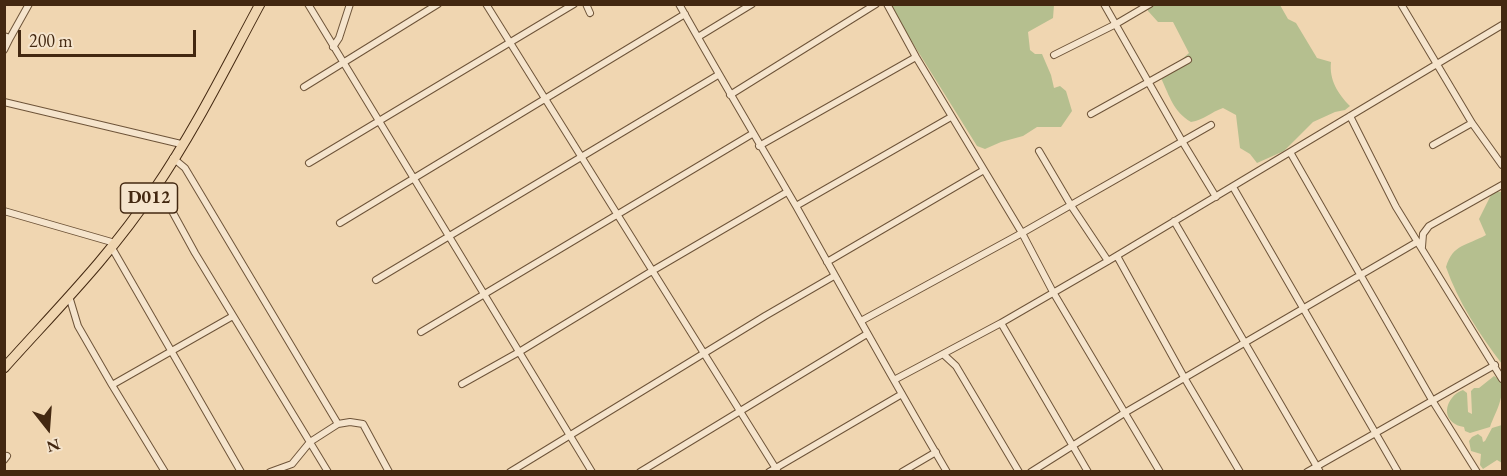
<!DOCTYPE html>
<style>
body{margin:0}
#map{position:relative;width:1507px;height:476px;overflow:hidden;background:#f0d6b1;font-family:"EB Garamond",serif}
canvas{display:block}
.frame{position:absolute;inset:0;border:6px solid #432811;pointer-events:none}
.north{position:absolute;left:18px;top:398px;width:60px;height:60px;-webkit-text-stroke:4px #f5e4cc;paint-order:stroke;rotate:163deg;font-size:16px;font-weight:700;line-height:24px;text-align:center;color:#432811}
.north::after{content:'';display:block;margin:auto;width:21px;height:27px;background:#432811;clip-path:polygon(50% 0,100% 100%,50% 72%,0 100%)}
.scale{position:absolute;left:18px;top:30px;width:178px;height:27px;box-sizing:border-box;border:3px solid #432811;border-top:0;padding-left:8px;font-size:18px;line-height:21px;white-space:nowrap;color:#432811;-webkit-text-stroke:4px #f5e4cc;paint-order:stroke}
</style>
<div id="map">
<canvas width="1507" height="476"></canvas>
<div class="frame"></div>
<div class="north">N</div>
<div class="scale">200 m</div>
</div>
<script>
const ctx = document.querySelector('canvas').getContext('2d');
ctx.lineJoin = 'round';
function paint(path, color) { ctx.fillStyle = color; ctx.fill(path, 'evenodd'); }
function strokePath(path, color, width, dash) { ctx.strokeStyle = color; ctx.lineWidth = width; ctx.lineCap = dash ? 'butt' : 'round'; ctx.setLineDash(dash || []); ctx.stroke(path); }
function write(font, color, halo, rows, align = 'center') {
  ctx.font = font + ' "EB Garamond",serif'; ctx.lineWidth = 4.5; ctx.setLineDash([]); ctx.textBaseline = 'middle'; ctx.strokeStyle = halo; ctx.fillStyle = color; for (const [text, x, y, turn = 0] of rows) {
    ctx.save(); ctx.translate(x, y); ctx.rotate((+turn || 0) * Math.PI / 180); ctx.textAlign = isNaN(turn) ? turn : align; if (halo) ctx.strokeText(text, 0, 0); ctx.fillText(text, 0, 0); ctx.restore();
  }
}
paint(new Path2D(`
 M 889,5 L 1054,5 L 1053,18 L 1028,32 L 1030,50 L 1035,54 L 1042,54 L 1051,75 L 1054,88 L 1060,86 L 1066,91 L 1072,111 L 1061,127 L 1037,127 L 1023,136 L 1001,142 L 985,149 L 977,146 Z
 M 1148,5 L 1280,5 L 1288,19 L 1296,23 L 1317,58 L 1331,62 C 1329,80 1338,94 1350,106 L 1345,110 L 1335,112 L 1313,122 L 1284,151 L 1257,163 L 1250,154 L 1240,148 L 1236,115 L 1223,108 C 1211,112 1204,120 1191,122 C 1173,111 1170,97 1161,78 L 1189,53 L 1173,22 L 1158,22 L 1148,11 Z
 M 1493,191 L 1502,192 L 1502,364 C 1480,335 1458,302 1446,267 C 1453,244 1466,246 1486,235 L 1479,219 Z
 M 1494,376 L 1502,381 C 1503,402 1497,408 1490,427 L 1470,433 L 1465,431 L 1464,427 C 1461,426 1458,426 1455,424 C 1439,414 1450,394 1463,390 L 1467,393 L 1468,412 L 1472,414 L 1471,391 L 1474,388 L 1479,388 Z
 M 1502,425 L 1502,463 L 1497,460 L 1483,469 L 1480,465 L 1481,454 L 1471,451 L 1469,441 L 1472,437 L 1478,434 L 1482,437 L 1483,442 L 1485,441 L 1492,428 Z`), '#b5bf8f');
const minor = new Path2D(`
 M 308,4 L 592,472
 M 486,4 L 778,472
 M 586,4 L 590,13
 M 679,4 C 717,72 757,139 796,206 C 846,295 895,384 947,472
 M 887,4 L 916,57 L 1022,233 L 1053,292 L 1160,472
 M 1104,4 L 1182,141 L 1216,197
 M 1401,4 L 1472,123 L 1502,165
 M 4,36 L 10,38 L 4,50
 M 698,37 L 752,4
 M 10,38 L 29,4
 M 333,47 L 339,38 L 350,4
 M 1054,55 L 1116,24 L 1150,4
 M 304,87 L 438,4
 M 730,95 L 876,4
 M 4,102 L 181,144
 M 1091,114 L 1188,60
 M 1350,116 L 1396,207 L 1502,379
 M 1433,145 L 1472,123
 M 759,146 L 916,57
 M 1039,151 L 1072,207 L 1108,261
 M 1290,152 L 1432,400 L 1477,472
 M 173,158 L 185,168 L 338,424
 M 309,163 L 574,4
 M 1233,187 L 1398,472
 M 155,189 L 172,211 L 195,253 L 328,472
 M 796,206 L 951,117
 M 4,211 L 115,243
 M 1174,221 L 1320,472
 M 340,223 L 685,14
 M 1422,247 L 1423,234 L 1429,226 L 1502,185
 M 112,248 L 241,472
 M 1117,256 L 1185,379 L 1240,472
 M 827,262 L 984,170
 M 376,280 L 718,75
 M 69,296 L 78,326 L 112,385 L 165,472
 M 861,321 L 1022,233 L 1211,125
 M 1001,323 L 1088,472
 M 421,332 L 752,134
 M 943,354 L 956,366 L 1019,472
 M 894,380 L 1001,323 L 1108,261 L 1502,25
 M 462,384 L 519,352 L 652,271 L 787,192
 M 112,385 L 233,316
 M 4,460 L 7,456
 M 270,472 L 292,464 L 310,442 L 338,424 L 350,422 L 363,424 L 389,472
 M 510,472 L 765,316 L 834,276
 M 640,472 L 867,334
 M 769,472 L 902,394
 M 902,472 L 936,452
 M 1031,472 L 1126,412 L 1417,242
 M 1307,472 L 1495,365`);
const primary = new Path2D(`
 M 4,368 C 56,310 111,255 154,190 C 194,132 226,67 260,4`);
strokePath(minor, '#6e5439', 8);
strokePath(primary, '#432811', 11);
strokePath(minor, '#f5e4cc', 6);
strokePath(primary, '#f0d6b1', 9);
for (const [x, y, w] of [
 [149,198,57]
]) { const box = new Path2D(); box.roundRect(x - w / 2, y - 15, w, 30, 4.5); ctx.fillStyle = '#f5e4cc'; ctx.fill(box); strokePath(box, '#432811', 1.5); }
write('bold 18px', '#432811', null, [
 ["D012",149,198]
]);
</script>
